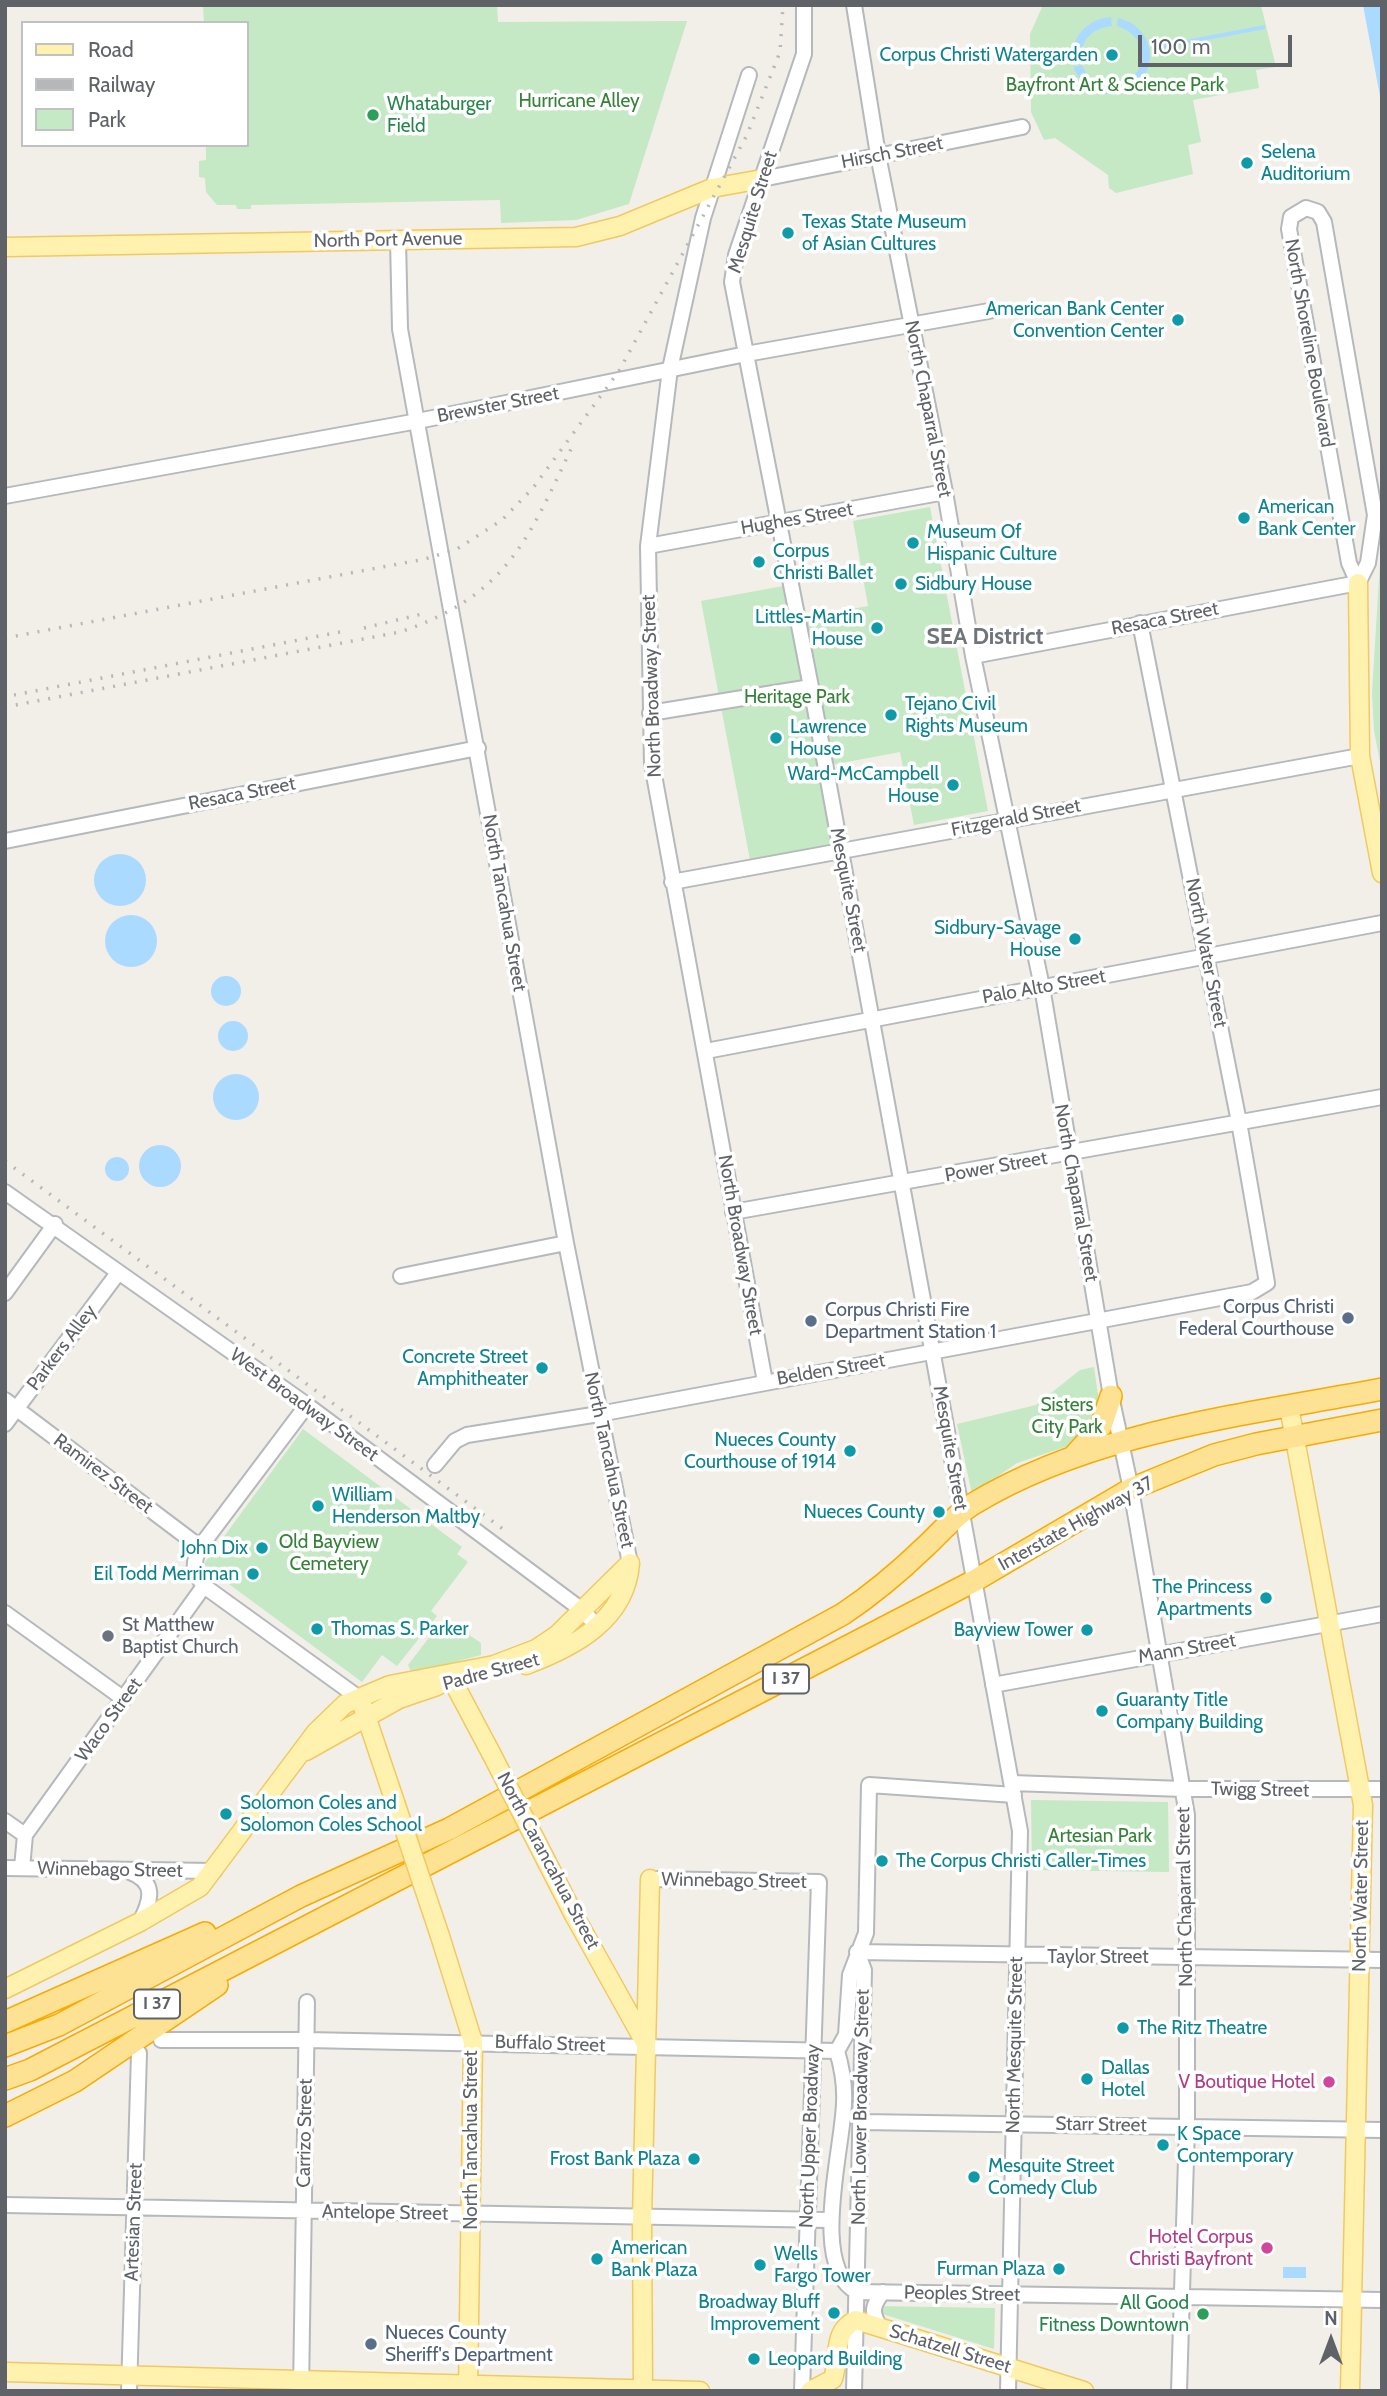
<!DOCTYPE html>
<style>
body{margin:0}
#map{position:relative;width:1387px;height:2396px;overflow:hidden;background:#f1efe8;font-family:Cabin,sans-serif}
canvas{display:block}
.frame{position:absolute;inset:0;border:7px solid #5f6368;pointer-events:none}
.legend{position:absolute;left:21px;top:21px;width:228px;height:126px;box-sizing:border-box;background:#fff;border:2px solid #bfc1c3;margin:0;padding:9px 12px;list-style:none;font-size:21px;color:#5f6368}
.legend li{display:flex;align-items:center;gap:14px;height:35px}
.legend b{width:35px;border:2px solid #bfc1c3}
.north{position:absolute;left:1296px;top:2305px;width:70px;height:70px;-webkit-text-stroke:5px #fff;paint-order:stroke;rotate:0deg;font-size:19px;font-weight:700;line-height:28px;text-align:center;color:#5f6368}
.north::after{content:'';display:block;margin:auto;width:24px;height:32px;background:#5f6368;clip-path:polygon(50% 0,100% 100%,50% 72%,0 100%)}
.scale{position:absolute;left:1138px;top:35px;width:154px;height:32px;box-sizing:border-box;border:4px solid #5f6368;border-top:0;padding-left:9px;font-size:21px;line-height:24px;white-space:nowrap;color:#5f6368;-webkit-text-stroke:5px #fff;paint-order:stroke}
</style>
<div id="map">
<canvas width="1387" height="2396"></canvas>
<div class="frame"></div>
<ul class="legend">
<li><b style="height:9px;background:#fff2af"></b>Road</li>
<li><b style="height:9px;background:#b6b7b8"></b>Railway</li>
<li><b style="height:19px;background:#c5e8c5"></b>Park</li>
</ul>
<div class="north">N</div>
<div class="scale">100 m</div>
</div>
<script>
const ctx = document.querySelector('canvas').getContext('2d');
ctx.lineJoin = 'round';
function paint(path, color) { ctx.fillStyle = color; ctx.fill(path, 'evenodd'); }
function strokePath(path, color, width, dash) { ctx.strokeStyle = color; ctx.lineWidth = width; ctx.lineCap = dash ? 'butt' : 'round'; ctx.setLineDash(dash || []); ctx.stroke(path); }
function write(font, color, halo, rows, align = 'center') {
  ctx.font = font + ' Cabin,sans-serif'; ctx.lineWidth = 7; ctx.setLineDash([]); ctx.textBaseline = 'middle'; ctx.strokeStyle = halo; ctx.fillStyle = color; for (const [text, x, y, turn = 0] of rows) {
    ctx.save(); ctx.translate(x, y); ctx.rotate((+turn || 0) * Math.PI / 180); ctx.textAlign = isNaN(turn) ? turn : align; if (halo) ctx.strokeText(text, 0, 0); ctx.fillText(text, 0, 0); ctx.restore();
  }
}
paint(new Path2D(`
 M 203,5 L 497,5 L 498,22 L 687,21 L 629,204 L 576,220 L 501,223 L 500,200 L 251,205 L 251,209 L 237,209 L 236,205 L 217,205 L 206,192 L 205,178 L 199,177 L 199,161 L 206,160 L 206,145 L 247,145 L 247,23 L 204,23 Z
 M 1043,5 L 1261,5 L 1276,67 L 1256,70 L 1259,88 L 1193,100 L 1201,142 L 1188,145 L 1193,174 L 1116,193 L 1109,188 L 1108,175 L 1055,138 L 1044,140 L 1031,112 L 1030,34 Z
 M 930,507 L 988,811 L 914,825 L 900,752 L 831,765 L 845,842 L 750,860 L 701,601 L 789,585 L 796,619 L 868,606 L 853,521 Z
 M 1381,546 L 1382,545 L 1382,772 L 1374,731 L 1372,693 Z
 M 1094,1367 L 1100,1409 L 1080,1442 L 1017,1463 L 972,1494 L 957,1424 L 1036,1405 L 1080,1370 Z
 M 303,1429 L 462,1547 L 457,1554 L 468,1562 L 431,1611 L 437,1616 L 397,1666 L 382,1655 L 362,1682 L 203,1565 Z
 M 444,1618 L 481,1643 L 481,1655 L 412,1673 L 408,1665 Z
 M 1031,1800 L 1168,1802 L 1169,1872 L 1032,1870 Z
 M 876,2306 L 995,2308 L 994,2349 L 876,2312 Z`), '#c5e8c5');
paint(new Path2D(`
 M 1363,5 L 1382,5 L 1382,107 Z
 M 1111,17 L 1112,26 C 1092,28 1081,40 1081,59 L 1072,60 C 1071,36 1088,19 1111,17 Z
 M 1118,18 C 1154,26 1161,69 1132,89 L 1128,82 C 1150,65 1145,34 1117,26 Z
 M 1265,25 L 1265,29 L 1159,49 L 1159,45 Z
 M 1082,65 C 1089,83 1104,89 1123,85 L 1126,92 C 1103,99 1085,90 1074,69 L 1074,67 Z
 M94 880a26 26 0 1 1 52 0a26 26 0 1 1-52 0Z
 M105 941a26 26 0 1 1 52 0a26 26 0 1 1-52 0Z
 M211 991a15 15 0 1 1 30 0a15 15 0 1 1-30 0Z
 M218 1036a15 15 0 1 1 30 0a15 15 0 1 1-30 0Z
 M213 1097a23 23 0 1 1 46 0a23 23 0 1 1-46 0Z
 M139 1166a21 21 0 1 1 42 0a21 21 0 1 1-42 0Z
 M105 1169a12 12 0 1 1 24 0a12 12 0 1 1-24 0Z
 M 1283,2267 L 1306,2267 L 1306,2278 L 1283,2278 Z`), '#aadaff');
const minor = new Path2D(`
 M 804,5 L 804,54 L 736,255 L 732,282 L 811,687 L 1020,1831 L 1008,2391
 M 854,5 L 878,155 L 945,492 L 973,656 L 1042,987 L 1111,1396 L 1131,1489 L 1187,1815 L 1187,2126 L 1179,2391
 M 749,75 L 703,218 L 670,369 L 648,546 L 652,764 L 765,1382
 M 762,179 L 1022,127
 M 1306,208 L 1318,212 L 1324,222 L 1375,515 L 1368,563 L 1358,583 L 1349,563 L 1289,229 L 1291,217 Z
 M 398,240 L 400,329 L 566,1243 L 630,1563
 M 5,496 L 418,421 L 746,354 L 989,311
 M 648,546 L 945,492
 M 973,656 L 1358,583
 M 650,713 L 811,687
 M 5,841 L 478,748
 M 672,882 L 1360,756
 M 706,1051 L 1382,923
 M 5,1192 L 307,1405 L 582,1610 L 597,1626
 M 733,1212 L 1382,1097
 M 401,1276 L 566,1243
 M 5,1293 L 55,1224
 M 5,1400 L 200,1547
 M 307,1405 L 200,1547 C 192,1564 193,1571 204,1586 L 359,1698
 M 5,1424 L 118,1273
 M 435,1465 L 455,1441 L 467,1435 L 599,1414 L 1252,1292 L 1267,1283 L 1239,1122 L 1140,623
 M 5,1613 L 124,1699
 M 993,1685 L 1382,1614
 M 1012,1783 L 1183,1789 L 1382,1789
 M 5,1821 L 25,1835
 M 5,1868 L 214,1871
 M 22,1868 L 25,1835 L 204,1586
 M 130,1872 C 157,1882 151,1901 140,1922
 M 650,1879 L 819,1882 L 802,2391
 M 857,1952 L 1382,1960
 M 161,2040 L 307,2040 L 837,2051
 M 837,2051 C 842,2068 845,2085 844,2103 C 843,2148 809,2268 857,2292 L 1382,2300
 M 837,2051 L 846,2035 L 850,1975 L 866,1933 L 869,1785 L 1014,1795
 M 862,2122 L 1382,2130
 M 5,2205 L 829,2220
 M 880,2327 C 871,2312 872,2306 883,2292
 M 129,2391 L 139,2053
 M 301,2391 L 307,2002
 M 854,2391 L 864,1970 L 857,1952`);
const major = new Path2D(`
 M 5,247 L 576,237 L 620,226 L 712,188 L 762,179
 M 1358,583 L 1360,756 L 1382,873
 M 1289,1407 L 1363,1805 L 1350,2391
 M 526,1665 C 574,1647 626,1620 630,1563
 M 449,1674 L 491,1753
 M 363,1707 L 395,1802
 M 306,1751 L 399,1699 L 437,1686
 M 574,1915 L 646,2044
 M 440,1936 L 473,2042 L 468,2391
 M 5,1989 L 140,1922 L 200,1887 L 316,1732 L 345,1704 L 390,1685 L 494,1665 L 536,1649 L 557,1635 L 630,1563
 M 5,2372 L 700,2391
 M 643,2391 L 642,2218 L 650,1879
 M 810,2391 L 833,2379 C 840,2356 832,2331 856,2320 L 1084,2391`);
const highway = new Path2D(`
 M 1072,1458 L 1101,1426 L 1111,1396
 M 5,2022 L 205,1933
 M 5,2046 L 59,2025 L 301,1896 L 449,1829 L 843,1614 C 873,1594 899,1572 925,1547 C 940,1533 955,1515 973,1504 C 1093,1431 1246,1415 1382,1389
 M 5,2079 L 30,2070 L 974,1581 L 1131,1489 L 1214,1455 L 1256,1444 L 1382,1420
 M 5,2116 L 75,2081 L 217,1985`);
strokePath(minor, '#b5b8bc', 18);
strokePath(major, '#f2c960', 21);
strokePath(highway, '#f9ab00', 24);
strokePath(minor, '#fff', 14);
strokePath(major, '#fff2af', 18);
strokePath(highway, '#fde293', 21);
strokePath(new Path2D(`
 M 364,628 L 422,614
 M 5,638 L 425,559 L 457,549 L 502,520 L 533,488 L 619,371 L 747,135 L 780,52 L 783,5
 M 14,695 L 340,632
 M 5,707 L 400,632 C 506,596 527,542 572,447
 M 5,1161 L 507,1532`), '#b6b7b8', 3.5, [2, 9]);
const majorBridge = new Path2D(`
 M 491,1753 L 574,1915
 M 395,1802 L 440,1936`);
strokePath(majorBridge, '#f2c960', 21, []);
strokePath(majorBridge, '#fff2af', 18);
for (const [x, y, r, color] of [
 [1112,55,7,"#0f9aa8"],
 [373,115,7,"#2e9e5b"],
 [1247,163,7,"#0f9aa8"],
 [788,233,7,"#0f9aa8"],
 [1178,320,7,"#0f9aa8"],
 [1244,518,7,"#0f9aa8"],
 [913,543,7,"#0f9aa8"],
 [759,562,7,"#0f9aa8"],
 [901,584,7,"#0f9aa8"],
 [877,628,7,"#0f9aa8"],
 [891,715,7,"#0f9aa8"],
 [776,738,7,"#0f9aa8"],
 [953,785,7,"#0f9aa8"],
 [1075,939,7,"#0f9aa8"],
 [1348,1318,7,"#5c6f8a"],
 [811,1321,7,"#5c6f8a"],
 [542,1368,7,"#0f9aa8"],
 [850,1451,7,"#0f9aa8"],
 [318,1506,7,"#0f9aa8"],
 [939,1512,7,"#0f9aa8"],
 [262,1548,7,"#0f9aa8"],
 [253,1574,7,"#0f9aa8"],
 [1266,1598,7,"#0f9aa8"],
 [317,1629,7,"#0f9aa8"],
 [1087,1630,7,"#0f9aa8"],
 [108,1636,7,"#6b7280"],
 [1102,1711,7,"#0f9aa8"],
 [226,1814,7,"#0f9aa8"],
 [882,1861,7,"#0f9aa8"],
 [1123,2028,7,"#0f9aa8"],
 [1087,2079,7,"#0f9aa8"],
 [1329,2082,7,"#d1479c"],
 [1163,2145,7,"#0f9aa8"],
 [694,2159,7,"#0f9aa8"],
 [974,2177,7,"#0f9aa8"],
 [1267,2248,7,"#d1479c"],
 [597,2259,7,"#0f9aa8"],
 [760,2265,7,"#0f9aa8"],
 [1059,2269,7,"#0f9aa8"],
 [834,2313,7,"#0f9aa8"],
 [1203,2314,7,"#2e9e5b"],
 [371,2344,7,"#5c6f8a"],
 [754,2359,7,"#0f9aa8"]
]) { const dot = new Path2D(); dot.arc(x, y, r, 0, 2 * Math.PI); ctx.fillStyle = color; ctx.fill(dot); strokePath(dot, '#fff', 2.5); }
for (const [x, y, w] of [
 [786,1679,46],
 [157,2004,46]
]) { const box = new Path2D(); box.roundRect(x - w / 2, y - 14.5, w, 29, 5); ctx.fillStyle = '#fff'; ctx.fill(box); strokePath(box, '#5f6368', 2); }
write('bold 18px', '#5f6368', null, [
 ["I 37",786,1679],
 ["I 37",157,2004]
]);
write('19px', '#0d838f', '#fff', [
 ["Corpus Christi Watergarden",1098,55,"right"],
 ["Selena",1261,152],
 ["Auditorium",1261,174],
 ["Texas State Museum",802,222],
 ["of Asian Cultures",802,244],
 ["American Bank Center",1164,309,"right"],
 ["Convention Center",1164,331,"right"],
 ["American",1258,507],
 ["Bank Center",1258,529],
 ["Museum Of",927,532],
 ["Hispanic Culture",927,554],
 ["Corpus",773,551],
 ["Christi Ballet",773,573],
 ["Sidbury House",915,584],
 ["Littles-Martin",863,617,"right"],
 ["House",863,639,"right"],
 ["Tejano Civil",905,704],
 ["Rights Museum",905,726],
 ["Lawrence",790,727],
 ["House",790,749],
 ["Ward-McCampbell",939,774,"right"],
 ["House",939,796,"right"],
 ["Sidbury-Savage",1061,928,"right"],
 ["House",1061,950,"right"],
 ["Concrete Street",528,1357,"right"],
 ["Amphitheater",528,1379,"right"],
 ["Nueces County",836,1440,"right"],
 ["Courthouse of 1914",836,1462,"right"],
 ["William",332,1495],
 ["Henderson Maltby",332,1517],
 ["Nueces County",925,1512,"right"],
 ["John Dix",248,1548,"right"],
 ["Eil Todd Merriman",239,1574,"right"],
 ["The Princess",1252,1587,"right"],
 ["Apartments",1252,1609,"right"],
 ["Thomas S. Parker",331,1629],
 ["Bayview Tower",1073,1630,"right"],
 ["Guaranty Title",1116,1700],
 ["Company Building",1116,1722],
 ["Solomon Coles and",240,1803],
 ["Solomon Coles School",240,1825],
 ["The Corpus Christi Caller-Times",896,1861],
 ["The Ritz Theatre",1137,2028],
 ["Dallas",1101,2068],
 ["Hotel",1101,2090],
 ["K Space",1177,2134],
 ["Contemporary",1177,2156],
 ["Frost Bank Plaza",680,2159,"right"],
 ["Mesquite Street",988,2166],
 ["Comedy Club",988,2188],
 ["American",611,2248],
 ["Bank Plaza",611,2270],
 ["Wells",774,2254],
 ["Fargo Tower",774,2276],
 ["Furman Plaza",1045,2269,"right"],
 ["Broadway Bluff",820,2302,"right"],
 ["Improvement",820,2324,"right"],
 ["Leopard Building",768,2359]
], 'left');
write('19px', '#348238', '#fff', [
 ["Bayfront Art & Science Park",1115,85],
 ["Hurricane Alley",579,101],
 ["Heritage Park",797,697],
 ["Sisters",1067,1405],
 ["City Park",1067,1427],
 ["Old Bayview",329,1542],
 ["Cemetery",329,1564],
 ["Artesian Park",1100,1836]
]);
write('19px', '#27864d', '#fff', [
 ["Whataburger",387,104],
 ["Field",387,126],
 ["All Good",1189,2303,"right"],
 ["Fitness Downtown",1189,2325,"right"]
], 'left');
write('19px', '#5f6368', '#fff', [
 ["Hirsch Street",892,153,-11],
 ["Mesquite Street",753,212,-73],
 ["North Port Avenue",388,240,-1],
 ["North Shoreline Boulevard",1309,343,80],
 ["Brewster Street",498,405,-11],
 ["North Chaparral Street",928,409,79],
 ["Hughes Street",797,519,-10],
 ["Resaca Street",1165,619,-11],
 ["North Broadway Street",652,686,-92],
 ["Resaca Street",242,794,-11],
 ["Fitzgerald Street",1016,818,-11],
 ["Mesquite Street",848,890,79],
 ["North Tancahua Street",504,903,80],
 ["North Water Street",1206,953,79],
 ["Palo Alto Street",1044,987,-10],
 ["Power Street",996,1167,-10],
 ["North Chaparral Street",1076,1193,80],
 ["North Broadway Street",740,1245,80],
 ["Parkers Alley",62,1348,-53],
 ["Belden Street",831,1370,-10],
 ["West Broadway Street",304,1405,36],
 ["Mesquite Street",950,1448,80],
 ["North Tancahua Street",609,1460,78],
 ["Ramirez Street",103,1474,37],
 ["Interstate Highway 37",1076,1524,-29],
 ["Mann Street",1187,1649,-10],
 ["Padre Street",491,1672,-15],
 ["Waco Street",109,1720,-54],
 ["Twigg Street",1260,1790,1],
 ["North Carancahua Street",548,1861,62],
 ["Winnebago Street",110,1870,1],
 ["Winnebago Street",734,1881,1],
 ["North Water Street",1361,1896,-89],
 ["North Chaparral Street",1185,1897,-91],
 ["Taylor Street",1098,1957],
 ["Buffalo Street",550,2044,2],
 ["North Mesquite Street",1015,2045,-89],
 ["North Lower Broadway Street",861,2107,-89],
 ["Starr Street",1101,2125,1],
 ["Carrizo Street",305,2133,-89],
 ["North Upper Broadway",810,2136,-88],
 ["North Tancahua Street",471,2140,-90],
 ["Antelope Street",385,2213,1],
 ["Artesian Street",134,2222,-88],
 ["Peoples Street",962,2294,1],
 ["Schatzell Street",950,2349,17]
]);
write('19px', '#4e5e75', '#fff', [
 ["Corpus Christi",1334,1307,"right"],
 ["Federal Courthouse",1334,1329,"right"],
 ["Corpus Christi Fire",825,1310],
 ["Department Station 1",825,1332],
 ["Nueces County",385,2333],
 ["Sheriff's Department",385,2355]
], 'left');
write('19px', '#5b616d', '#fff', [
 ["St Matthew",122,1625],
 ["Baptist Church",122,1647]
], 'left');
write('19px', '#b23c85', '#fff', [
 ["V Boutique Hotel",1315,2082],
 ["Hotel Corpus",1253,2237],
 ["Christi Bayfront",1253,2259]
], 'right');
write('bold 23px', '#70757a', '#fff', [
 ["SEA District",985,637]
]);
</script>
